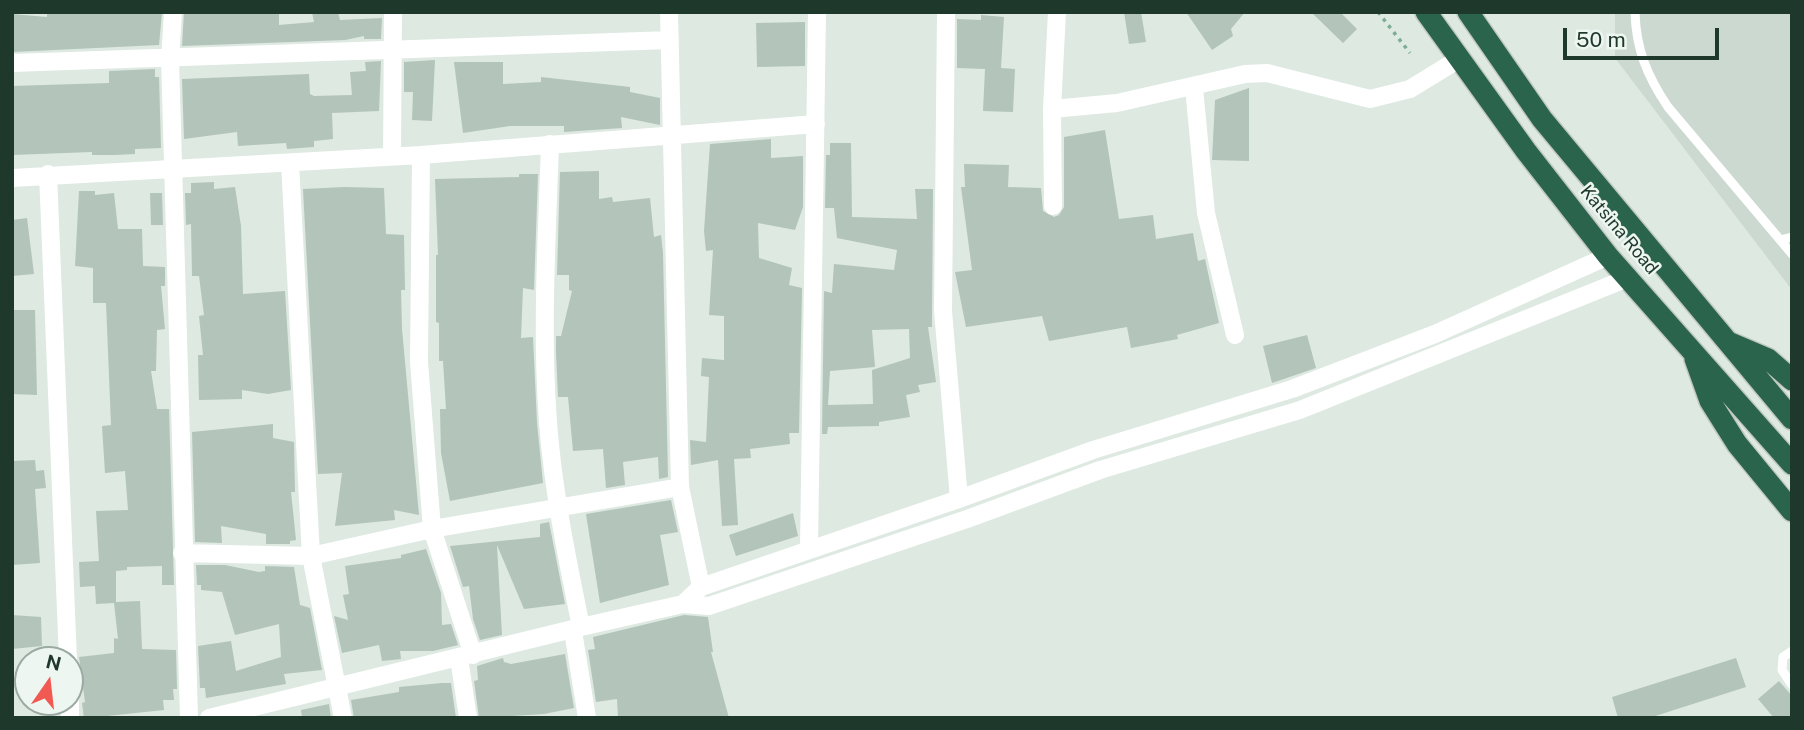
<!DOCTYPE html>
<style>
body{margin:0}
#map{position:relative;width:1804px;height:730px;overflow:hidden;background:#dde9e1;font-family:"Public Sans",sans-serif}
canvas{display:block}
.frame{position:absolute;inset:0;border:14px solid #1f382c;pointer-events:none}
.north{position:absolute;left:14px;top:646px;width:70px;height:70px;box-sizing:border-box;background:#edf6f0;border:2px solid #9baaa2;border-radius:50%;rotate:14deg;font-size:19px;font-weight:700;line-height:28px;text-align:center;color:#1f382c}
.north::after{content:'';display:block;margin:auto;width:24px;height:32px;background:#f15953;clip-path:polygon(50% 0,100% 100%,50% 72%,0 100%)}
.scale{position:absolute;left:1563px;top:28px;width:156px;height:32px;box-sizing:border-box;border:4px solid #1f382c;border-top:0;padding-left:9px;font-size:21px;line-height:24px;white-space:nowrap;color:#1f382c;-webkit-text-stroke:5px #edf6f0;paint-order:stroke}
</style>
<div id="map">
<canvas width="1804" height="730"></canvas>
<div class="frame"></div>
<div class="north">N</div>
<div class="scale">50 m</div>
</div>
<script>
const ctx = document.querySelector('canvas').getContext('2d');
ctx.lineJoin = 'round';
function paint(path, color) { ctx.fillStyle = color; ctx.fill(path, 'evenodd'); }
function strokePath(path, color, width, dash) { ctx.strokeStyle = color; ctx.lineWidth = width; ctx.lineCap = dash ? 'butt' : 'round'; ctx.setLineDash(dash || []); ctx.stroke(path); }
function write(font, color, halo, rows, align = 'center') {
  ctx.font = font + ' "Public Sans",sans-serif'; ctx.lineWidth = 5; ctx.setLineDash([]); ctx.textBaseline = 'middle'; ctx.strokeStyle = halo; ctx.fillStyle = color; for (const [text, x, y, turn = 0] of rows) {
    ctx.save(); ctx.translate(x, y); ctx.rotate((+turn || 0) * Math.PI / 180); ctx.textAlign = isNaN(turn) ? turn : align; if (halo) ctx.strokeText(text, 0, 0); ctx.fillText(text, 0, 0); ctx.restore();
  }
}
paint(new Path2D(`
 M 1615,12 L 1792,12 L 1792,290 L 1615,58 Z`), '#ccd9d0');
paint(new Path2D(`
 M 47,12 L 162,12 L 159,45 L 12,52 L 12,14 L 47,17 Z
 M 184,12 L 279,12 L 279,25 L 314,22 L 312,12 L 338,12 L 340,20 L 382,18 L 381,39 L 364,39 L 364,36 L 345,40 L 182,46 Z
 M 1124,12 L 1141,12 L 1146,42 L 1129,44 Z
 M 1186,12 L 1245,12 L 1231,29 L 1233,36 L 1212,50 Z
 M 1311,12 L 1340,12 L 1357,29 L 1343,43 Z
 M 981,15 L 1004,17 L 1001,68 L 1015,69 L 1013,112 L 983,111 L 985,69 L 957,68 L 957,19 L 981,20 Z
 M 805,22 L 805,66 L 757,67 L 756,23 Z
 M 435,60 L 432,121 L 412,120 L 413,92 L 404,92 L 404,62 Z
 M 381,61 L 379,111 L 332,113 L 333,139 L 314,141 L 314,147 L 287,149 L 286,143 L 238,146 L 237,132 L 184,139 L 182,79 L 309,74 L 310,94 L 314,96 L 352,95 L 350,72 L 366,71 L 365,62 Z
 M 454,62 L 503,62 L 503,84 L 541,82 L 541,77 L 630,87 L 630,92 L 660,98 L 660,125 L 621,117 L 622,128 L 564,132 L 564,126 L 510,126 L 463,133 Z
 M 155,69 L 155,77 L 159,77 L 161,148 L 135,149 L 135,154 L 115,155 L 92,155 L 92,152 L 12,155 L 12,86 L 109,83 L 109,71 Z
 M 1249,88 L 1249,161 L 1212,160 L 1215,100 Z
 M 1105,130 L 1119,219 L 1153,215 L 1156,239 L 1193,233 L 1198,261 L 1205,259 L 1219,323 L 1177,335 L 1178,339 L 1131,348 L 1127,327 L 1049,341 L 1042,316 L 966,327 L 955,272 L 972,270 L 961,187 L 965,187 L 964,164 L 1009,165 L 1008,187 L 1041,188 L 1043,211 L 1054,217 L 1059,215 L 1064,207 L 1064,137 Z
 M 771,139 L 771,158 L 803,156 L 803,207 L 795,230 L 758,223 L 759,258 L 792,268 L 789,285 L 802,288 L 799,433 L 789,433 L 790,444 L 750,449 L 751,458 L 734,459 L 738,525 L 722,526 L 718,460 L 691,465 L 690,440 L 706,442 L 709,377 L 701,376 L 702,358 L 724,360 L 724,316 L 709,315 L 713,250 L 706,251 L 704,231 L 710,144 Z
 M 830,143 L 851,143 L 852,217 L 917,219 L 915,189 L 933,189 L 932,316 L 932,327 L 928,327 L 936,382 L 918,385 L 920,392 L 906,395 L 910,417 L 879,422 L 879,426 L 828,427 L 827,434 L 822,434 L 824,291 L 832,293 L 834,264 L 894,270 L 897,250 L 837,238 L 834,208 L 825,208 L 826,155 L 830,155 ZM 909,329 L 910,358 L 872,370 L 873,404 L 828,405 L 830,371 L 875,367 L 872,330 Z
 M 599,171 L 599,199 L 612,197 L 613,202 L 650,198 L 654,237 L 661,235 L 663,253 L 668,477 L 659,479 L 658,457 L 623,462 L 625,485 L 606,488 L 603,449 L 573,451 L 568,397 L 558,397 L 556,352 L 556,336 L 561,336 L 572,291 L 569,290 L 569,275 L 557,275 L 560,172 Z
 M 519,174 L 538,174 L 534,290 L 523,288 L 521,338 L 533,337 L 537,423 L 543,483 L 450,501 L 441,453 L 440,409 L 446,409 L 443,361 L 439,361 L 439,323 L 436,322 L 436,255 L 438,255 L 435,179 L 519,177 Z
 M 214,182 L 214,189 L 235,187 L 241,226 L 243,294 L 285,291 L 291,390 L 268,394 L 242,390 L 242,399 L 199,400 L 198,355 L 203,355 L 199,316 L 204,315 L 199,276 L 192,276 L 191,224 L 186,225 L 185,193 L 191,193 L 191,183 Z
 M 344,187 L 384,188 L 386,234 L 404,235 L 405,290 L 401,290 L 402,329 L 419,515 L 394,510 L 395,520 L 335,526 L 342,473 L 318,474 L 303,189 Z
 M 79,191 L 95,191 L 95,195 L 114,193 L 118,229 L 142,229 L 143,266 L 165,267 L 165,286 L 161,286 L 165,329 L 157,330 L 156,371 L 151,371 L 157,409 L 169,409 L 174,585 L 162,585 L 162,566 L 127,567 L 127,570 L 116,571 L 116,602 L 140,601 L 142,649 L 176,650 L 177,689 L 173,689 L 174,700 L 163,700 L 164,710 L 88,718 L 84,718 L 82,703 L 85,702 L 79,657 L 114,653 L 114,638 L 118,639 L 114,603 L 96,604 L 95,586 L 80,587 L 79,562 L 99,561 L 96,511 L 128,510 L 125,471 L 105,473 L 102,426 L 111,425 L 106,303 L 93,303 L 93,268 L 75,266 Z
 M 150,193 L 162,193 L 163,225 L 151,225 Z
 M 27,218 L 34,274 L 12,276 L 12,220 Z
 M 12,310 L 35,310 L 37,395 L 12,394 Z
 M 1307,335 L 1316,368 L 1272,383 L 1263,346 Z
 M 273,424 L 273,438 L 294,442 L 295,492 L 291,492 L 296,540 L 290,541 L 290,544 L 266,544 L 266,534 L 221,526 L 222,543 L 195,542 L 192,432 Z
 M 35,460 L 36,471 L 44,470 L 46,488 L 35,489 L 40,563 L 12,565 L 12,461 Z
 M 671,500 L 678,532 L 660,535 L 669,585 L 600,603 L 586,514 Z
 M 793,513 L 798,536 L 736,556 L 729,535 Z
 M 549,522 L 565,604 L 524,609 L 497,545 L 502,635 L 480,640 L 473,619 L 469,586 L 463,587 L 450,546 L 540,537 L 540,524 Z
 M 426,549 L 441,593 L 442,625 L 451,624 L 458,645 L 433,651 L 400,651 L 401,659 L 382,661 L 379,645 L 342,653 L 334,616 L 348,620 L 343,595 L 349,594 L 345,566 L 401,558 L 401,555 Z
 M 196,565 L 225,565 L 259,572 L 265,571 L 265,566 L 294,567 L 300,605 L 310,608 L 322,670 L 284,674 L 286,684 L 206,698 L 205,688 L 200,688 L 198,646 L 231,641 L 236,671 L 281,657 L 279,624 L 235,635 L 222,592 L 201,590 L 201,585 L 197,585 Z
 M 12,615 L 41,617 L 42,646 L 12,649 Z
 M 684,615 L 708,617 L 713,652 L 711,652 L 729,718 L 618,717 L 617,699 L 596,702 L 588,650 L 595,649 L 593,637 Z
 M 565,654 L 574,708 L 544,714 L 479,718 L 474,681 L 478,680 L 477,666 L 503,658 L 504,662 L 511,664 Z
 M 1736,658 L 1746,687 L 1649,718 L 1618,718 L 1612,697 Z
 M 1779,681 L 1792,696 L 1792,718 L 1774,718 L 1758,699 Z
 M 442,683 L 451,683 L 456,718 L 354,718 L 351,700 L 399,692 L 399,687 Z
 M 329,704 L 331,718 L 302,718 L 301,710 Z`), '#b3c4ba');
const highway = new Path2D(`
 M 1426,12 L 1526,151 L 1608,256 L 1792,464
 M 1468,12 L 1542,119 L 1792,419
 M 1728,342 L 1768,359 L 1792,380
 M 1695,359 L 1710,401 L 1737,444 L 1792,511`);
strokePath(highway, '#c0c7c4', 24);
strokePath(new Path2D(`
 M 1378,12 L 1410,53`), '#7ead94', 3.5, [3.5, 5]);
strokePath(new Path2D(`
 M 1635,12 C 1636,49 1647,76 1668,107 L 1792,254
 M 1780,240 L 1792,237
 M 1792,651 L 1783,657 L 1782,670 L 1792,685`), '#fff', 9);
strokePath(new Path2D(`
 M 173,12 L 170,59 L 189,718
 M 669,12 L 680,487 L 701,587
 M 946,12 L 943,311 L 959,499
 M 12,63 L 670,40
 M 1194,88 L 1206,213 L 1235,335
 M 1052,109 L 1117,103 L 1245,74 L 1267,73 L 1370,99 L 1410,89 L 1459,59
 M 550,144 C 547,237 541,329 548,422 C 553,491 567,558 581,627
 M 421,155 L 419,362 L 432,529 L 473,655
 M 392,156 L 393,12
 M 290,163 L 311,556 L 343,718
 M 48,174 L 68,660
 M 12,178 L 421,155 L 816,124
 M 1053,206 L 1052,109 L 1057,12
 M 809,548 L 817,12
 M 182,553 L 311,556 L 432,529 L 680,487
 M 683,604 L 701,587 L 959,499 L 1093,450 L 1292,389 L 1435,334 L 1608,256
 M 573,631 L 587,718
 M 459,658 L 468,718
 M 70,702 L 70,718
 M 209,718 L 581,627 L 683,604 L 709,606 L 967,519 L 1100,470 L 1300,410 L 1628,278`), '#fff', 18);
strokePath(highway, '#2b644c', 21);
write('18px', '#1f382c', '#edf6f0', [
 ["Katsina Road",1619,230,50]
]);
</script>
